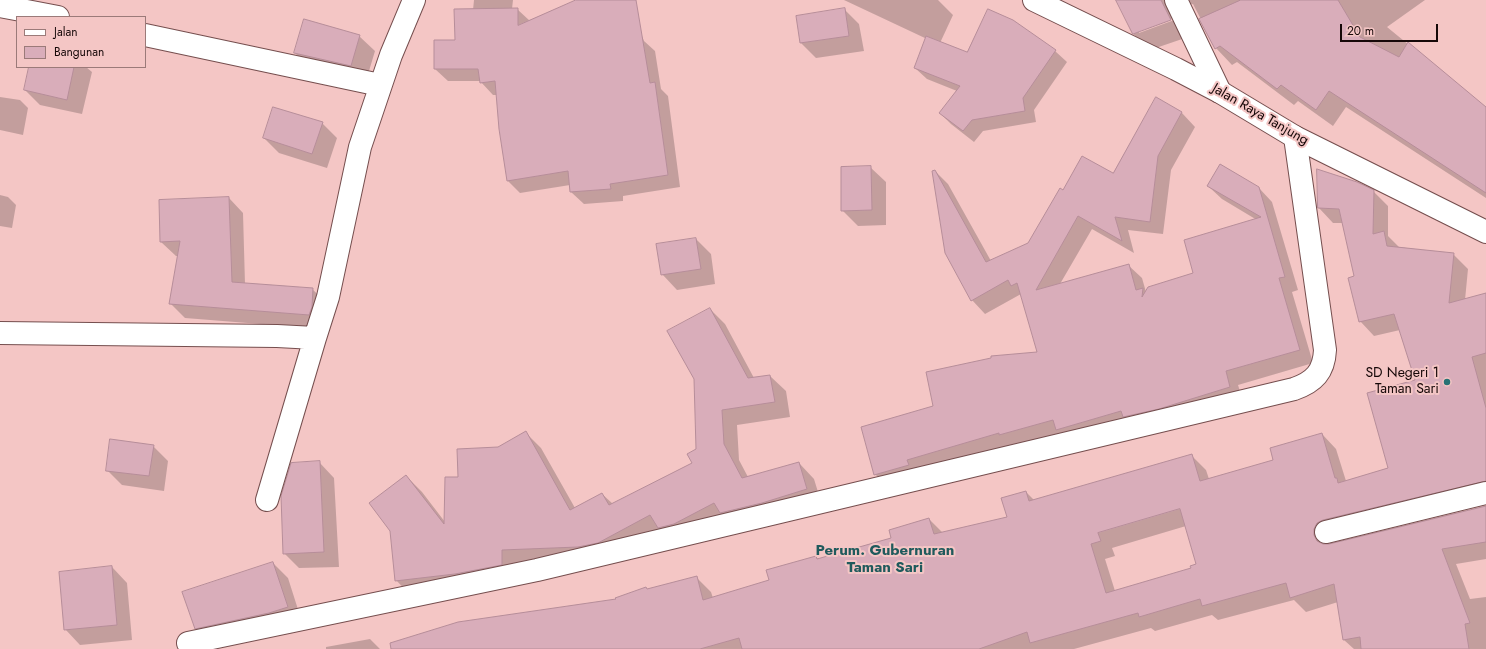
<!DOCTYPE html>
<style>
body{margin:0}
#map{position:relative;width:1486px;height:649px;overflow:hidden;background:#f4c6c5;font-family:Jost,sans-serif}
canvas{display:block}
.legend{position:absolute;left:16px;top:16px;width:130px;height:52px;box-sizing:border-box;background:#f4c6c5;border:1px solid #9b7a79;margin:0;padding:5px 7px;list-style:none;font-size:12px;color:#160808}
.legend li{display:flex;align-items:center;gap:8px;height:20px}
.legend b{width:20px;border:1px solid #9b7a79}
.scale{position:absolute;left:1340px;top:24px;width:98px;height:18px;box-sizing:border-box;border:2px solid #160808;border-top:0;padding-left:5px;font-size:12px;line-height:14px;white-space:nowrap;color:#160808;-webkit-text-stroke:3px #f4c6c5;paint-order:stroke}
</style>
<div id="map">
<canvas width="1486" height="649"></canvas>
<ul class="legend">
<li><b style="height:5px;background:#fff"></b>Jalan</li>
<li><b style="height:11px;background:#d9adba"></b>Bangunan</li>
</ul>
<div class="scale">20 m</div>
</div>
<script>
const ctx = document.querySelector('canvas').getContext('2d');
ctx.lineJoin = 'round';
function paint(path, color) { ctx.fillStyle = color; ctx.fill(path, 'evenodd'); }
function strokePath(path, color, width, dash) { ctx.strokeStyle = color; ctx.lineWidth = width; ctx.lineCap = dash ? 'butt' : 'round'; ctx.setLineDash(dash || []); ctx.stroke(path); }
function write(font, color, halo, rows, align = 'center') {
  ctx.font = font + ' Jost,sans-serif'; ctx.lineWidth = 4; ctx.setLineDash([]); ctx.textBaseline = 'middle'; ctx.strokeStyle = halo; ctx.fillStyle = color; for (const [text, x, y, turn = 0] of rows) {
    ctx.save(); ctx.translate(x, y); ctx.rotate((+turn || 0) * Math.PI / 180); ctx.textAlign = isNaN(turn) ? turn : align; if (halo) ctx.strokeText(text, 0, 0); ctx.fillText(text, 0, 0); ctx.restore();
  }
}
paint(new Path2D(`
 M 474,0 L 513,0 L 512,9 L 517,9 L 530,21 L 578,0 L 627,0 L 644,41 L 655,51 L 661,89 L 668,96 L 680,187 L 623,196 L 623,201 L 584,204 L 571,192 L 570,185 L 520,193 L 508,181 L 497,95 L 493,95 L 480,81 L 448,81 L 435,69 L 456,41 L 473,10 Z
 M 844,0 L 938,0 L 953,15 L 940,43 L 968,53 L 1012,21 L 1055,51 L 1067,62 L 1034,110 L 1036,122 L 983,131 L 974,142 L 951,124 L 940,113 L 957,91 L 927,79 L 915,68 L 927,39 Z
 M 1118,0 L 1425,0 L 1387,27 L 1486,108 L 1486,198 L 1346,107 L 1333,126 L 1298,101 L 1294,105 L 1237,62 L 1232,65 L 1216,48 L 1193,4 L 1188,5 L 1188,37 L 1150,50 L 1132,33 ZM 1176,17 L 1177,19 L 1139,33 L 1139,31 Z
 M 844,9 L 859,24 L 864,51 L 816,58 L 801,43 L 797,16 Z
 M 359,36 L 375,51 L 366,81 L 310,68 L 295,53 Z
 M 30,67 L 86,67 L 92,72 L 82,114 L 40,105 L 25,90 Z
 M 0,97 L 20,100 L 28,108 L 23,135 L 0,130 Z
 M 1156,98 L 1182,113 L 1195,127 L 1171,170 L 1163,234 L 1128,230 L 1134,253 L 1092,229 L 1060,284 L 1128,265 L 1142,278 L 1146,292 L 1195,274 L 1257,220 L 1222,199 L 1208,186 L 1259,188 L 1272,202 L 1298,290 L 1292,292 L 1313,363 L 1238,385 L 1243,401 L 889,488 L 875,474 L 934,406 L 1039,353 L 1021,294 L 985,314 L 972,300 L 935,171 L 948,184 L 991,261 L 1029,243 L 1064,192 L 1113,174 Z
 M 322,123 L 337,138 L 327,168 L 279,153 L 264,138 Z
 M 870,167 L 886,182 L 886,225 L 858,226 L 842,210 Z
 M 1373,191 L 1388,206 L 1388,236 L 1399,247 L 1453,254 L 1468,269 L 1465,300 L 1486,294 L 1486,498 L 1332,537 L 1328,545 L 1486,507 L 1486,559 L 1456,564 L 1470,599 L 1486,597 L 1486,649 L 1354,649 L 1344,640 L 1338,602 L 1306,612 L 1294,600 L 1218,620 L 1212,615 L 1155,631 L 1151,628 L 1074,649 L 438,649 L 696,577 L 711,592 L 713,598 L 770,581 L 816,557 L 819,560 L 892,538 L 929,519 L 943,533 L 1008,518 L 1026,492 L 1034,500 L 1192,456 L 1206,470 L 1209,479 L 1275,461 L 1322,434 L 1336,449 L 1346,481 L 1390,468 L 1416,380 L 1400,330 L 1374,336 L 1360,321 L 1355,277 L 1343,223 L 1333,223 L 1319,208 ZM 1186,526 L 1197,565 L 1192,569 L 1115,591 L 1105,559 L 1115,556 L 1112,548 Z
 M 0,195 L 8,197 L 16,205 L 12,228 L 0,226 Z
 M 229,198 L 243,213 L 245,284 L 312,289 L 327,303 L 323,329 L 185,318 L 171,304 L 178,256 L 176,256 L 161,242 Z
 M 696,239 L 711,254 L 715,284 L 677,290 L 662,274 Z
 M 710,309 L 725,324 L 754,378 L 770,376 L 786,391 L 790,417 L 737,425 L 739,460 L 748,477 L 799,463 L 814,479 L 822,505 L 411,596 L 396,580 L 406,476 L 422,492 L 445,522 L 459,478 L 498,448 L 526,433 L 541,448 L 575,508 L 602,494 L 613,504 L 693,463 L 697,450 Z
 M 153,446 L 168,461 L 164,491 L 122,485 L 107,470 Z
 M 319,462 L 334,478 L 339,567 L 299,568 L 284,553 Z
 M 273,563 L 288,578 L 302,622 L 211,644 L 195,628 Z
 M 112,567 L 127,583 L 132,640 L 80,645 L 65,629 Z
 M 370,639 L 380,649 L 326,649 L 326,647 Z`), '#0003');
const building = new Path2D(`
 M 576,0 L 636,0 L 650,83 L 655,82 L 668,175 L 610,184 L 611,189 L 570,192 L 568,171 L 507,181 L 499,129 L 495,81 L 480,83 L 478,69 L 434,69 L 434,40 L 455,40 L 454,9 L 518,8 L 518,25 Z
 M 1116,0 L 1161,0 L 1171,20 L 1133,34 Z
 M 1241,0 L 1338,0 L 1360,37 L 1399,57 L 1408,42 L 1486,107 L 1486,193 L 1329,91 L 1316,110 L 1281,85 L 1277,89 L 1220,46 L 1215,49 L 1199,19 Z
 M 845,8 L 849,36 L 800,43 L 796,16 Z
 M 988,9 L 1013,20 L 1056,50 L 1023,98 L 1025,111 L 972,120 L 963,131 L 939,113 L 960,86 L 914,68 L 926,36 L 967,52 Z
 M 304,19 L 360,35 L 351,66 L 294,53 Z
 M 29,67 L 74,67 L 67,100 L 24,90 Z
 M 1156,97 L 1182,112 L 1158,156 L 1150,222 L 1115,217 L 1122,241 L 1078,216 L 1036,290 L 1129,264 L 1136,290 L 1143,288 L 1142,297 L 1148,287 L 1193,273 L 1184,240 L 1261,217 L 1207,186 L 1220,164 L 1259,187 L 1285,277 L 1279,278 L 1300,350 L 1226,371 L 1230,387 L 1159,409 L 1123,417 L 1121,411 L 1056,430 L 1053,420 L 999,435 L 999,433 L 907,460 L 909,465 L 874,475 L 861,427 L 933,406 L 926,372 L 991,358 L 991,356 L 1037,352 L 1017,283 L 1011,286 L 1008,280 L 971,301 L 945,253 L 932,171 L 935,170 L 986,262 L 1028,243 L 1060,188 L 1063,190 L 1082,156 L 1113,173 Z
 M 273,107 L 323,122 L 312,154 L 263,138 Z
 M 871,166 L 872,210 L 841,211 L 841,167 Z
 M 1317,169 L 1357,182 L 1374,190 L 1373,234 L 1384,231 L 1387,246 L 1454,253 L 1449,303 L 1486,293 L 1486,353 L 1472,357 L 1486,408 L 1486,481 L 1323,520 L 1317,523 L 1314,529 L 1314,535 L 1317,541 L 1323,544 L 1329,544 L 1486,506 L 1486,542 L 1442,549 L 1470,623 L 1465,624 L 1469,649 L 1361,649 L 1360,637 L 1343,640 L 1334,584 L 1290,598 L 1286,583 L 1202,606 L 1200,599 L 1139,617 L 1138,613 L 1030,643 L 1027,632 L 979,649 L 742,649 L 739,638 L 700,649 L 391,649 L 390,643 L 458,622 L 616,599 L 615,598 L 646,587 L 647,589 L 697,576 L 703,600 L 769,580 L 766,570 L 816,556 L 817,559 L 891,538 L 889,530 L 929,518 L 934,534 L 1007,517 L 1001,498 L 1026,491 L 1029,501 L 1192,454 L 1200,481 L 1273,460 L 1270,448 L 1322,433 L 1335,478 L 1337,478 L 1338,483 L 1388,468 L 1367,393 L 1415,380 L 1394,314 L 1359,322 L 1348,278 L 1354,276 L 1339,209 L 1318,208 ZM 1180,509 L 1196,564 L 1190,566 L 1191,568 L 1106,593 L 1091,544 L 1101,541 L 1098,533 Z
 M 229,197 L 232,282 L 313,288 L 312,307 L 309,315 L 169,304 L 180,241 L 160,242 L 159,200 Z
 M 696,238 L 701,269 L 661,275 L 656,244 Z
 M 710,308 L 748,378 L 770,375 L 775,402 L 722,410 L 724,444 L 742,478 L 799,462 L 807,489 L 762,503 L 720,513 L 714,503 L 674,524 L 658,528 L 650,515 L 598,543 L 578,547 L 502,550 L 502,565 L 455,574 L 395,581 L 390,531 L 369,503 L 406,475 L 444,524 L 445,477 L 458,477 L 457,449 L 498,447 L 526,431 L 570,510 L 602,493 L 609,505 L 692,463 L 687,454 L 696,449 L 694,379 L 667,331 Z
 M 110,439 L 154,445 L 149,476 L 106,471 Z
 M 320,461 L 324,552 L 283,554 L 281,496 L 291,463 Z
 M 273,562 L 288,607 L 269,613 L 195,629 L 182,592 Z
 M 112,566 L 117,625 L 64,630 L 59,572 Z`);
paint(building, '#d9adba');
strokePath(building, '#b68d99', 1);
const minor = new Path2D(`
 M 1176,0 L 1220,92
 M 0,6 L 58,17
 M 145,35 L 380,85
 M 0,333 L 277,336 L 315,338 L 328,297 L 360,147 L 391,55 L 414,0
 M 267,500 L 315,338
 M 1326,532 L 1486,493
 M 188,643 L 537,570 L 1294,389 C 1314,382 1324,372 1325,350 L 1295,137`);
const primary = new Path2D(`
 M 1034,0 L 1176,69 L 1220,92 L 1295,137 L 1486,232`);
strokePath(minor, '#754e4e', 24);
strokePath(primary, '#754e4e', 24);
strokePath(minor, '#fff', 22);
strokePath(primary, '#fff', 22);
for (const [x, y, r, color] of [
 [1447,382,4,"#277275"]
]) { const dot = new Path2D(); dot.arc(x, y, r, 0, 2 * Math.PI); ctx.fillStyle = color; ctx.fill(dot); strokePath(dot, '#f4c6c5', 1.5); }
write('14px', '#160808', '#f4c6c5', [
 ["Jalan Raya Tanjung",1260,115,30]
]);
write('14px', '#160808', '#f4c6c5', [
 ["SD Negeri 1",1439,374],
 ["Taman Sari",1439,390]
], 'right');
write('bold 15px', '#1f5a5c', '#f4c6c5', [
 ["Perum. Gubernuran",885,551],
 ["Taman Sari",885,568]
]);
</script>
